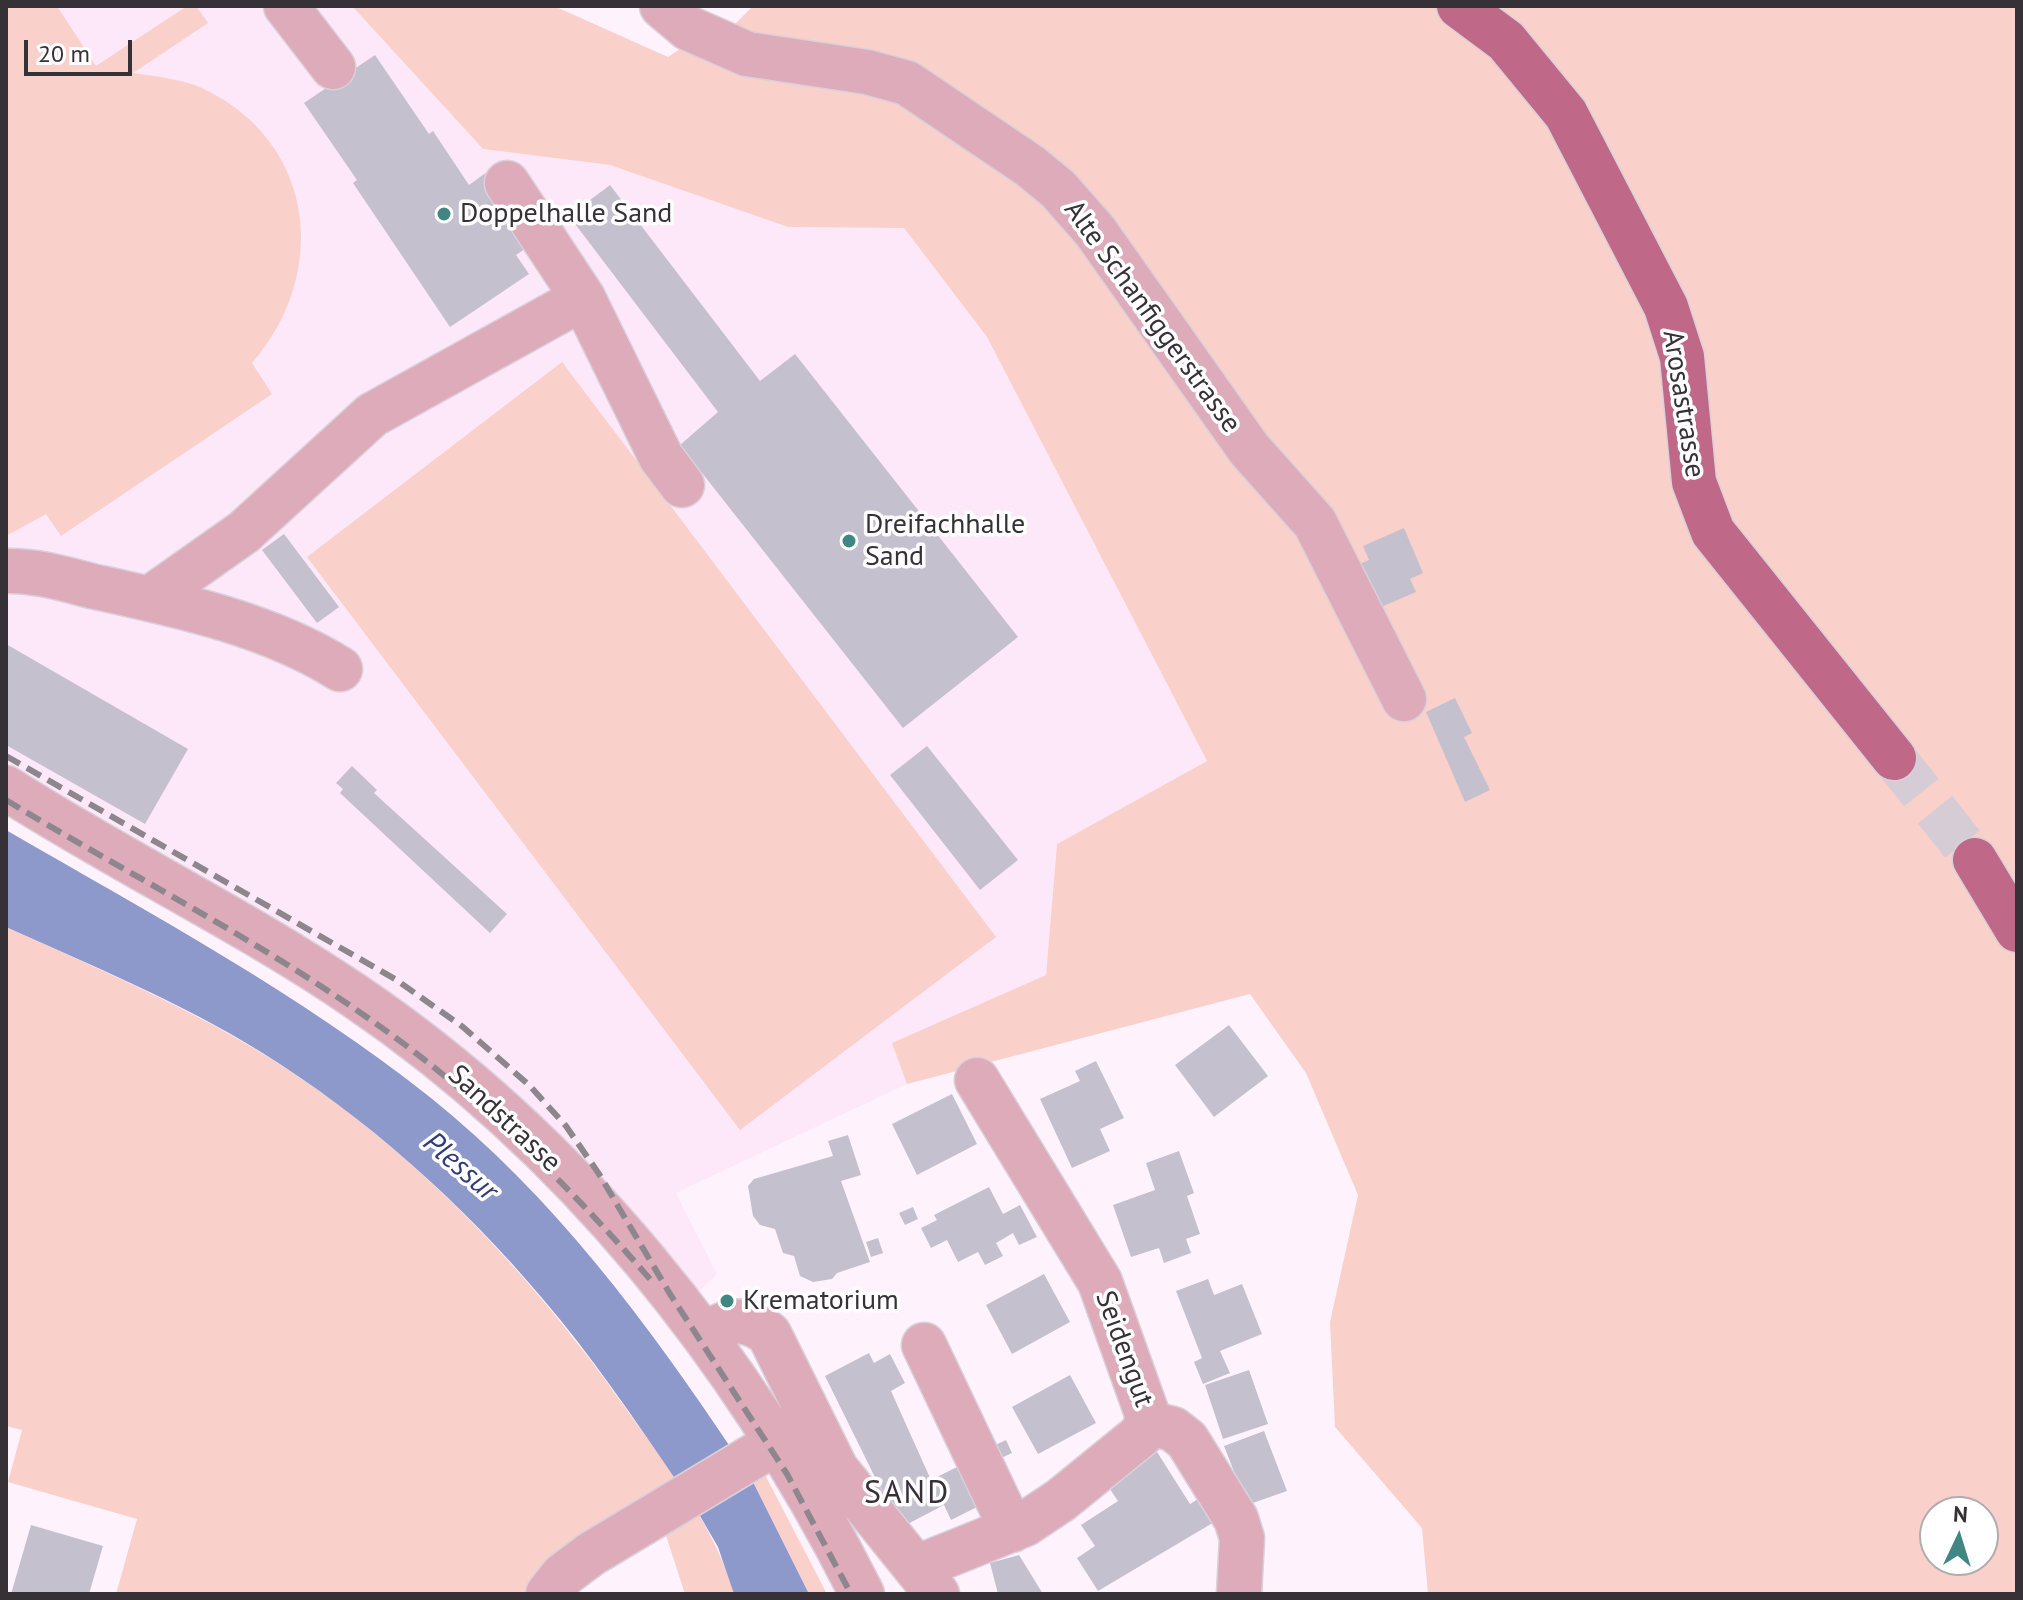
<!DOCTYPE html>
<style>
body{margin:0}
#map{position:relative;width:2023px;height:1600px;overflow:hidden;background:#fef3fd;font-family:"PT Sans",sans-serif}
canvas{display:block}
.frame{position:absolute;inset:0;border:8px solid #363136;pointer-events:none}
.north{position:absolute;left:1919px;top:1496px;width:80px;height:80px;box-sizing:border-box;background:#fff;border:2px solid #afadaf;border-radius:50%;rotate:4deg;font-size:22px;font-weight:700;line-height:32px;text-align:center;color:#363136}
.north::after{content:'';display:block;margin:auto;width:28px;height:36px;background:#408783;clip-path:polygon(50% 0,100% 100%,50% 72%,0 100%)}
.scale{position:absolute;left:24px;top:40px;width:108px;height:36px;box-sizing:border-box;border:4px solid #363136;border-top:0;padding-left:10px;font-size:24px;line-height:28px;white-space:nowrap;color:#363136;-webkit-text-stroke:6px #fff;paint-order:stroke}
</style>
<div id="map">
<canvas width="2023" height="1600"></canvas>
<div class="frame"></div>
<div class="north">N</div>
<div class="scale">20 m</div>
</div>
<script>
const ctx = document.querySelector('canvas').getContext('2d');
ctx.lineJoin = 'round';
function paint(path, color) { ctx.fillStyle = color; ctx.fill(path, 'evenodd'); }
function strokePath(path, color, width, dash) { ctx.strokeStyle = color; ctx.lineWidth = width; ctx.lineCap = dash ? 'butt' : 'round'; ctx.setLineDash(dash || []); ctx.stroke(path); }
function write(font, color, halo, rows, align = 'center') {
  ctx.font = font + ' "PT Sans",sans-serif'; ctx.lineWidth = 7; ctx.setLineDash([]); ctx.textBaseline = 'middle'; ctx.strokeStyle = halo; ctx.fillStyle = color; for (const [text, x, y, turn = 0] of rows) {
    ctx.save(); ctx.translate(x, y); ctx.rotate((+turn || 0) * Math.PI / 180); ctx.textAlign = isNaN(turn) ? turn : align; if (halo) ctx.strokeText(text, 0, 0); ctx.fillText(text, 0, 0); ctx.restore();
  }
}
paint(new Path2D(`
 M 6,6 L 352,6 L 483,149 L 610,165 L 788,227 L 904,228 L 987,337 L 1207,761 L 1057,844 L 1046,975 L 893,1043 L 907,1084 L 676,1193 L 717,1274 L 697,1293 L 599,1187 L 6,768 Z`), '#fce8f9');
paint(new Path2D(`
 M 6,6 L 57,6 L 96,66 L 187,6 L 196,6 L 208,23 L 133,73 C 159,77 186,79 210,92 C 317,148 328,276 252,363 L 272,394 L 61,536 L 46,514 L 6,536 Z
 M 352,6 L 554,6 L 668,57 L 701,35 L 717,42 L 753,6 L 2017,6 L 2017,1594 L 1428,1594 L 1422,1528 L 1335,1427 L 1330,1322 L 1358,1195 L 1306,1073 L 1250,994 L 907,1084 L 892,1043 L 1046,975 L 1057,844 L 1207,761 L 987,337 L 904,228 L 788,227 L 610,165 L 483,149 ZM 1935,1512 L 1983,1512 L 1983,1560 L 1935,1560 Z
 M 562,362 L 996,937 L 740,1130 L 307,557 Z
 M 6,927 C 92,966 179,1003 260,1052 C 410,1143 533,1275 632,1417 C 672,1474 715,1527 734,1594 L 685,1594 L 659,1514 L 548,1594 L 116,1594 L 137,1519 L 8,1482 L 22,1430 L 6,1426 Z
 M 762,1469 L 827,1594 L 809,1594 L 750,1476 Z`), '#fad0cb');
paint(new Path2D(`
 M 6,830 C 151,914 299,993 431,1098 C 553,1196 646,1321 733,1451 L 678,1483 C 635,1420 592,1356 542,1298 C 463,1204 366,1117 261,1052 C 180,1002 93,966 6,927 Z
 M 750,1476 L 809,1594 L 734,1594 L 718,1547 L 696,1509 Z`), '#8d98cb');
paint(new Path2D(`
 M 375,55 L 429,134 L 433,131 L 469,185 L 487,172 L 535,242 L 516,255 L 529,274 L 450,327 L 353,183 L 357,180 L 304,103 Z
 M 610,185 L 760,381 L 795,354 L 1018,637 L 903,728 L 680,445 L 718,412 L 569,216 Z
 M 1404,528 L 1423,573 L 1410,579 L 1416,592 L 1365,614 L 1346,570 L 1369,560 L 1363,546 Z
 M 284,534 L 339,607 L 317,623 L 262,550 Z
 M 6,644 L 188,749 L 145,824 L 6,745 Z
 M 1455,698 L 1472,733 L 1464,737 L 1490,790 L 1465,802 L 1426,712 Z
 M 927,746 L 1018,860 L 980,890 L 890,775 Z
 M 352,766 L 377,790 L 374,793 L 507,914 L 490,933 L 340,793 L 343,789 L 336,783 Z
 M 1229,1025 L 1268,1076 L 1214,1117 L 1175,1065 Z
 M 1096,1061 L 1124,1118 L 1100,1129 L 1110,1151 L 1072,1168 L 1040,1099 L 1080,1081 L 1075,1071 Z
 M 952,1094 L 977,1144 L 917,1175 L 892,1124 Z
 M 848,1135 L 861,1175 L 841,1181 L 870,1262 L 837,1273 L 832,1279 L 813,1282 L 800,1276 L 794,1256 L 783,1253 L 775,1229 L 760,1225 L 753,1216 L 748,1186 L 754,1179 L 833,1156 L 828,1141 Z
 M 1179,1151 L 1194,1193 L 1187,1196 L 1200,1234 L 1186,1239 L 1191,1253 L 1164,1263 L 1159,1248 L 1131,1257 L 1113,1205 L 1155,1190 L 1146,1163 Z
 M 989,1187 L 1003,1214 L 1020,1205 L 1037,1237 L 1019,1245 L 1013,1233 L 996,1243 L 1003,1256 L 985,1265 L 978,1252 L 958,1262 L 947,1240 L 931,1248 L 921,1228 L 937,1220 L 934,1215 Z
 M 913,1207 L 918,1219 L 905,1225 L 899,1213 Z
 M 878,1238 L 883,1253 L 871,1257 L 866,1242 Z
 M 1044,1274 L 1070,1322 L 1012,1354 L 986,1305 Z
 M 1208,1279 L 1214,1295 L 1242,1284 L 1262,1334 L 1220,1351 L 1230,1373 L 1203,1384 L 1194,1362 L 1202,1358 L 1176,1291 Z
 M 869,1353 L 874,1363 L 890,1354 L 905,1383 L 891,1391 L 931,1480 L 961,1465 L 981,1505 L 951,1520 L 944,1505 L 900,1528 L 825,1376 Z
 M 1249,1370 L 1268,1424 L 1223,1439 L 1205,1385 Z
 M 1070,1375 L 1096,1423 L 1038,1454 L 1012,1407 Z
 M 1264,1431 L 1287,1491 L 1247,1505 L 1224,1446 Z
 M 1006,1440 L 1012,1453 L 999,1459 L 993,1446 Z
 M 1152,1444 L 1190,1504 L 1206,1494 L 1221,1518 L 1098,1591 L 1077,1558 L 1095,1546 L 1081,1525 L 1118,1501 L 1101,1476 Z
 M 31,1525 L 103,1546 L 89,1594 L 11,1594 Z
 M 1019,1555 L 1043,1594 L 998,1594 L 990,1563 Z`), '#c5c0ce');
strokePath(new Path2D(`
 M 1894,758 L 1975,860`), '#d6ccd5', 44, [44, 22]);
const minor = new Path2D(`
 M 286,6 L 333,67
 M 662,6 L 688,28 L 747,54 L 867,72 L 907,83 L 1030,166 L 1058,189 L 1095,231 L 1249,449 L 1315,523 L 1404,699
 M 583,298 L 661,457 L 682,485
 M 6,571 C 37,570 67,580 96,587 C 178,605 268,624 340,669
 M 149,599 L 244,532 L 372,415 L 583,298 L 507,183
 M 6,788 C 120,861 243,920 355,996 C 575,1145 744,1359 862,1594
 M 705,1334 C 729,1319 745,1316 769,1334 L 836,1469 L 937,1594
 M 924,1345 L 1012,1530
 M 1149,1423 L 1173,1429 L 1187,1440 L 1236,1519 L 1242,1538 L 1239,1594
 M 918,1567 L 1025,1524 L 1061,1500 L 1141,1435 L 1149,1419 L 1100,1282 L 977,1080
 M 548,1594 L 563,1575 L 591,1554 L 779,1441`);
const major = new Path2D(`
 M 1459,6 L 1506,41 L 1566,114 L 1666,307 L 1682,357 L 1694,482 L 1713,532 L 1894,758
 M 1975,860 L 2017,930`);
strokePath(minor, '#dad0d9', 47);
strokePath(major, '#dad0d9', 47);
strokePath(minor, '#ddabba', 44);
strokePath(major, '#bf6887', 44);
strokePath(new Path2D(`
 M 6,756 L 395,979 L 463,1027 L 529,1085 L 566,1126 L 599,1174 L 670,1294 L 787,1474 L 851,1594
 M 6,800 C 126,873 253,937 368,1018 C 476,1093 570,1186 655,1285`), '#8e868d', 6, [16, 8]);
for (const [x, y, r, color] of [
 [444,214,8,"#408783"],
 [849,541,8,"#408783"],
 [727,1301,8,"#408783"]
]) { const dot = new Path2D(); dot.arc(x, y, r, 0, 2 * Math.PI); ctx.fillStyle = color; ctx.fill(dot); strokePath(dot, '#fff', 3); }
write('28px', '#363136', '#fff', [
 ["Doppelhalle Sand",460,214],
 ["Dreifachhalle",865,525],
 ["Sand",865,557],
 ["Krematorium",743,1301]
], 'left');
write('28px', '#363136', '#fff', [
 ["Alte Schanfiggerstrasse",1152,317,54],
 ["Arosastrasse",1683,404,81],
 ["Sandstrasse",504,1119,43],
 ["Seidengut",1124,1349,70]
]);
write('italic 30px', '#323a79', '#fff', [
 ["Plessur",460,1167,41]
]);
ctx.letterSpacing = '2px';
write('32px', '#3a2f38', '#fff', [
 ["SAND",907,1494]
]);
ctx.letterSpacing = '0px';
</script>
